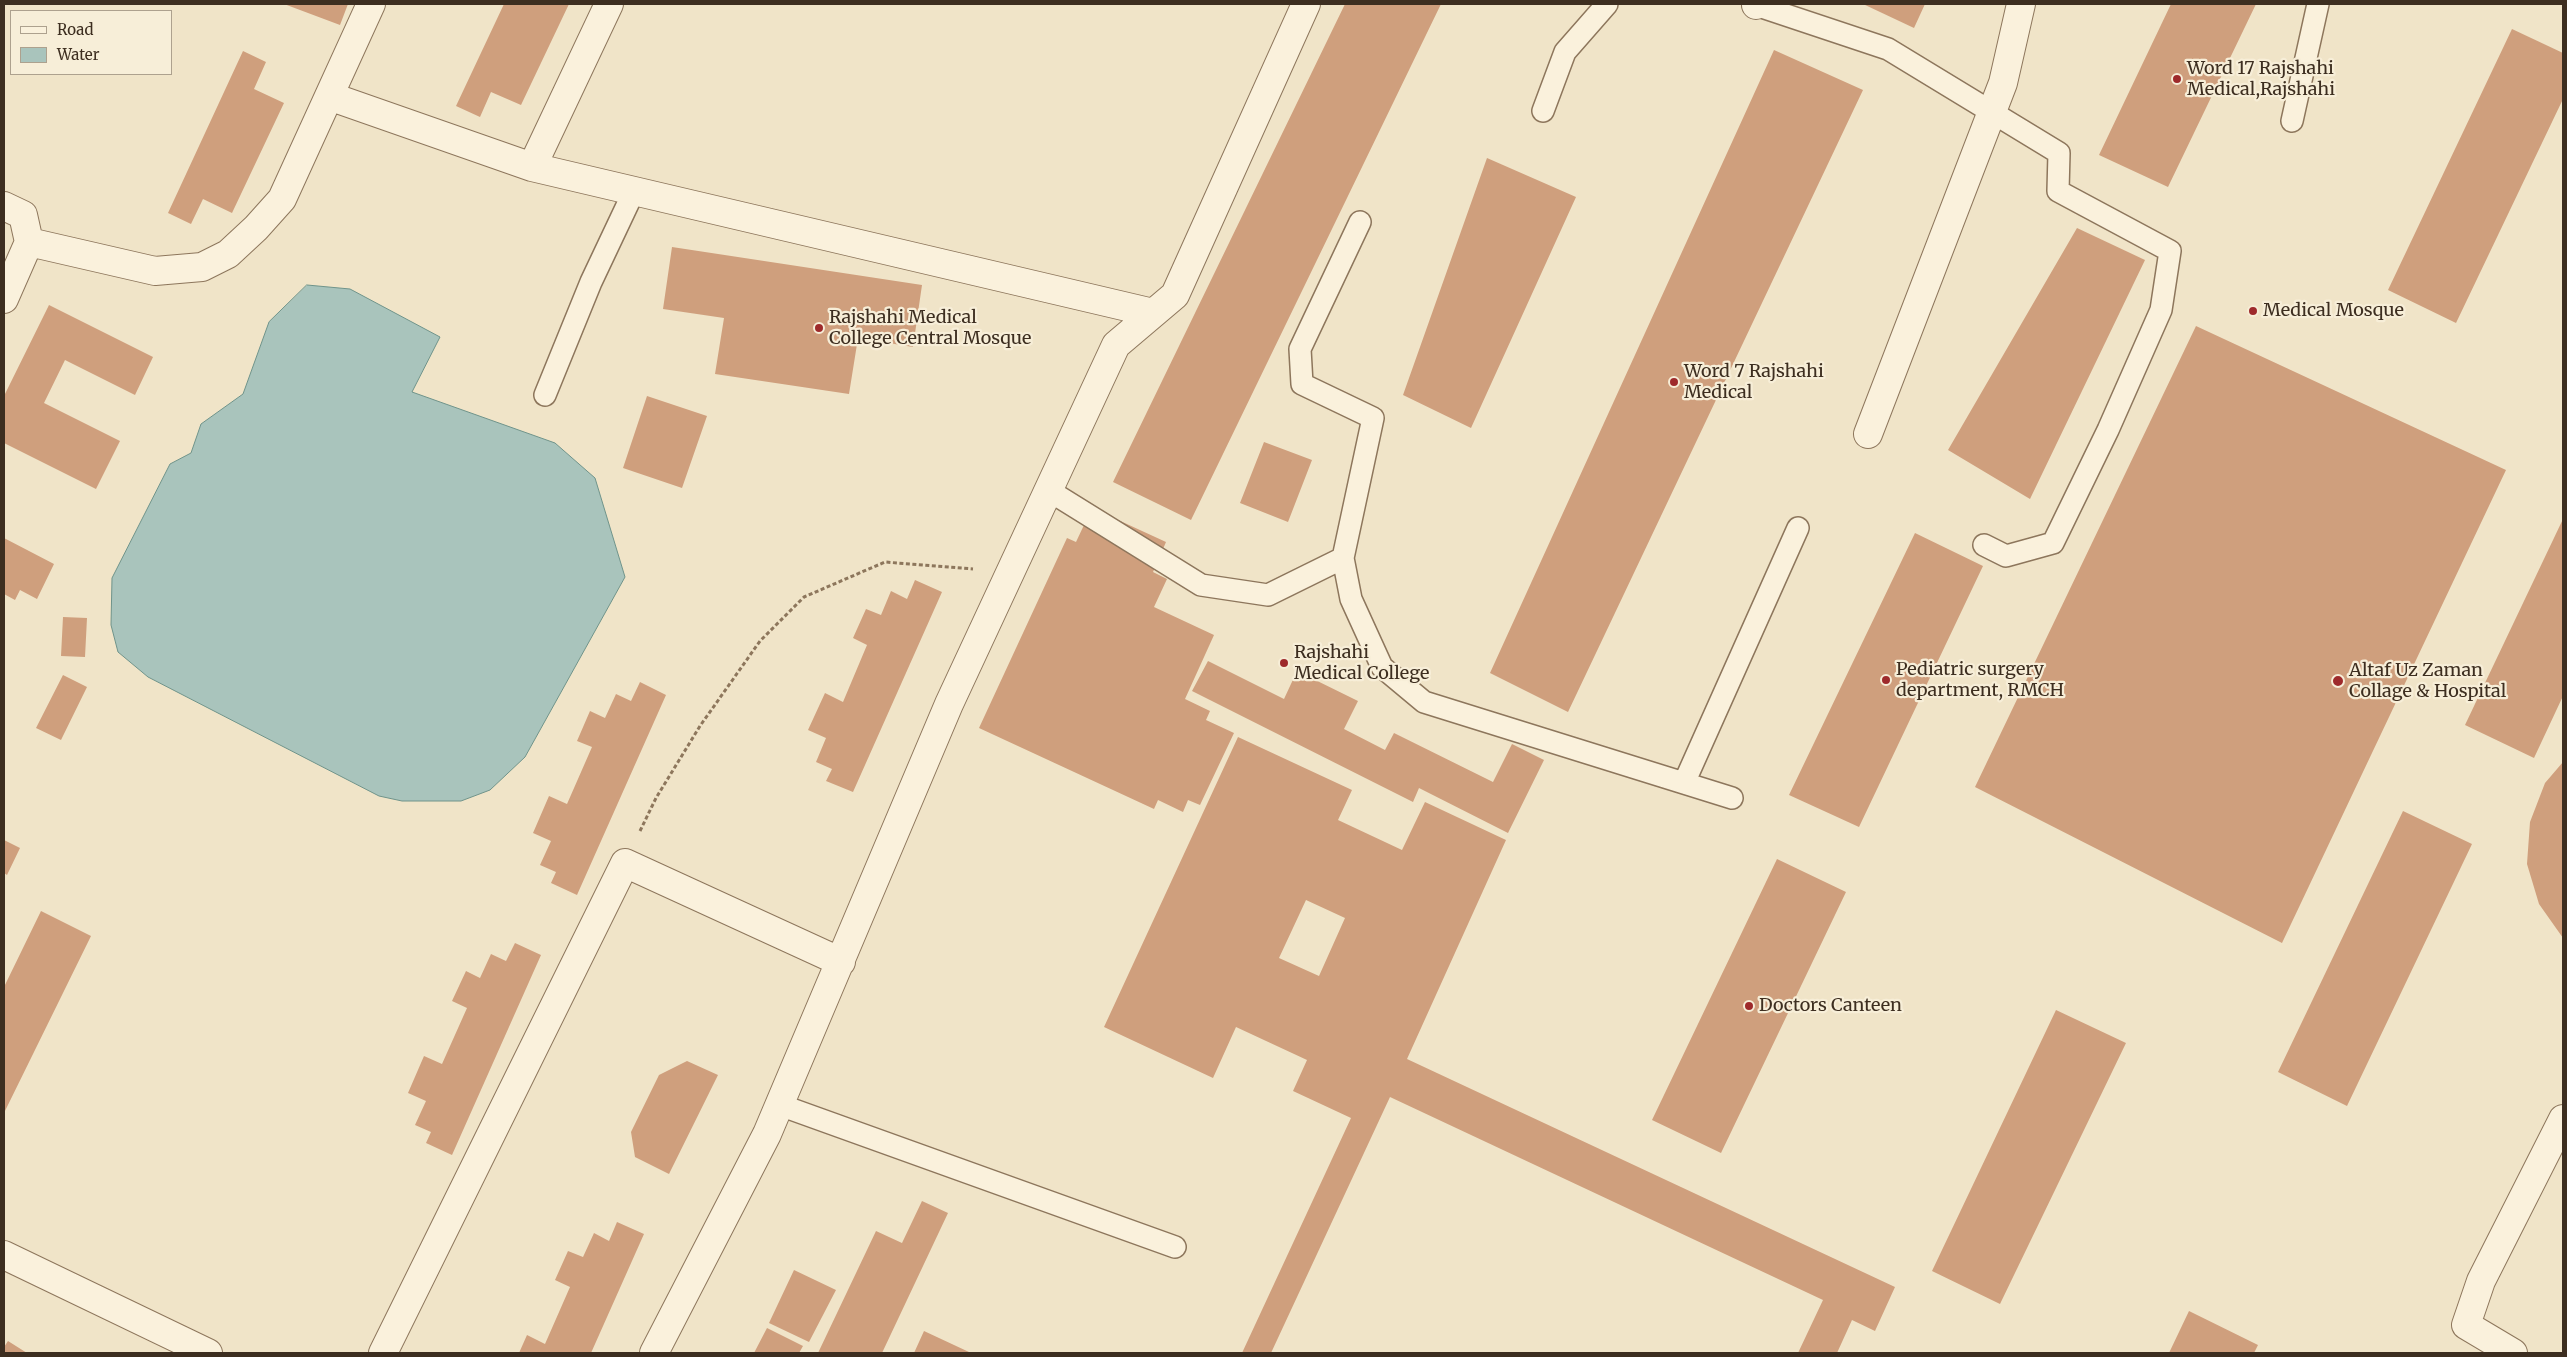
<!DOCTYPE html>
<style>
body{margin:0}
#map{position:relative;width:2567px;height:1357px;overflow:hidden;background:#f0e4c8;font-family:Merriweather,serif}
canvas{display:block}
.frame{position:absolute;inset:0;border:5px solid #3d2e20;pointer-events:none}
.legend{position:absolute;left:10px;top:10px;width:162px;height:65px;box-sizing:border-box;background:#f7eed8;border:1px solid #ada18e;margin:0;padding:6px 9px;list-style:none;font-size:15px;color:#3d2e20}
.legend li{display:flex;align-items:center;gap:10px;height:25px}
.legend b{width:25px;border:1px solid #ada18e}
</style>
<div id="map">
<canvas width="2567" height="1357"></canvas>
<div class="frame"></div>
<ul class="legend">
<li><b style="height:6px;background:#faf1dc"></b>Road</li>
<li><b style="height:14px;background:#a9c4bc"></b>Water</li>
</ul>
</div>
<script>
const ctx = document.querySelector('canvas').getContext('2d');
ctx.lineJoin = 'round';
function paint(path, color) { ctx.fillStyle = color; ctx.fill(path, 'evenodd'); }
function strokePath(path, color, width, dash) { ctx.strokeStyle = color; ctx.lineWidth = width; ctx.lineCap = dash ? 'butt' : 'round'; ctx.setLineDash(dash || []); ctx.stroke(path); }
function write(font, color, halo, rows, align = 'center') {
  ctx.font = font + ' Merriweather,serif'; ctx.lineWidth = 4.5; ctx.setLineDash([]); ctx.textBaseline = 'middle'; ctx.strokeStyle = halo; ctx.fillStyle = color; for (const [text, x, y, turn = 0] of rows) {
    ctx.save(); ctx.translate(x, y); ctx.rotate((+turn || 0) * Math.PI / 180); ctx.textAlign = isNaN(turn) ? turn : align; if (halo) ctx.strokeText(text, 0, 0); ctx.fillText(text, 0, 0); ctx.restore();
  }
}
const water = new Path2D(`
 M 307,285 L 350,289 L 440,337 L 412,392 L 555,443 L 595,478 L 625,577 L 525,757 L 490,790 L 461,801 L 402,801 L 379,796 L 148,677 L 118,652 L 111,625 L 112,578 L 170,464 L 191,453 L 201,424 L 243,394 L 269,322 Z`);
paint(water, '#a9c4bc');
strokePath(water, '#6f938a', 1);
paint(new Path2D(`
 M 284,4 L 348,4 L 340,25 Z
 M 504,4 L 569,4 L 521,105 L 491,92 L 480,117 L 456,106 Z
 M 1345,4 L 1441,4 L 1191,520 L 1113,482 Z
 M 1863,4 L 1925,4 L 1914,28 Z
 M 2171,4 L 2256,4 L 2168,187 L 2099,155 Z
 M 2512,29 L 2563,53 L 2563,99 L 2456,323 L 2388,290 Z
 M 1774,50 L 1863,90 L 1568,712 L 1490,673 Z
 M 243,51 L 266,62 L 254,89 L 284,103 L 232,213 L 203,199 L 191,224 L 168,213 Z
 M 1487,158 L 1576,197 L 1471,428 L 1403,395 Z
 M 2077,228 L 2145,260 L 2030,499 L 1948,450 Z
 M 672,247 L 922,285 L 913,347 L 858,338 L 849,394 L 715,374 L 724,318 L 663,309 Z
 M 49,305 L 153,357 L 135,395 L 65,360 L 44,403 L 120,441 L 96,489 L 4,443 L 4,396 Z
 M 2196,326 L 2506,470 L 2282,943 L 1975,787 Z
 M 647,396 L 707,416 L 682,488 L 623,468 Z
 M 1264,442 L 1312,460 L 1288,522 L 1240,503 Z
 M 1092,508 L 1166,542 L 1153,572 L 1167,579 L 1154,607 L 1214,635 L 1185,699 L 1210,711 L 1206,720 L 1234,733 L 1200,805 L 1188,800 L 1183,812 L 1158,800 L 1154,809 L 979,728 L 1067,538 L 1076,542 Z
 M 2563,519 L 2563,696 L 2534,758 L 2465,725 Z
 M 1915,533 L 1983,566 L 1859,827 L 1789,795 Z
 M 4,538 L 54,564 L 37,599 L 20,590 L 15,600 L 4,594 Z
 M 915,580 L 942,592 L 853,792 L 826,781 L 832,769 L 816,762 L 826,738 L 808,730 L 825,693 L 843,702 L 867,645 L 853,638 L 866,609 L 881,615 L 891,591 L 907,599 Z
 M 63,617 L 87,618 L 85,657 L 61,656 Z
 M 1208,661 L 1284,699 L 1297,671 L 1358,701 L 1344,729 L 1385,750 L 1394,733 L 1493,782 L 1512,744 L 1544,760 L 1508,833 L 1419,788 L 1413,802 L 1192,691 Z
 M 63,675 L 87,687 L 61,740 L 36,728 Z
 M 640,682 L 666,695 L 577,895 L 551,883 L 556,872 L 540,865 L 551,841 L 533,833 L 549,796 L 567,804 L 592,747 L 577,741 L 590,711 L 605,718 L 616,694 L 631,701 Z
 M 1238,737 L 1352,790 L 1338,820 L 1402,850 L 1425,802 L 1506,840 L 1407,1059 L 1895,1287 L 1875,1331 L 1852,1320 L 1837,1353 L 1798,1353 L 1823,1300 L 1390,1097 L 1271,1353 L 1242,1353 L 1351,1118 L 1293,1091 L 1307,1060 L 1236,1027 L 1213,1078 L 1104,1027 ZM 1306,900 L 1345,918 L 1319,976 L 1279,958 Z
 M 2563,762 L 2563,938 L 2539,904 L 2527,864 L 2530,822 L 2545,783 Z
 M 2403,811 L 2472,844 L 2347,1106 L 2278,1072 Z
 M 4,840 L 20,848 L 7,875 L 4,873 Z
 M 1777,859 L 1846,892 L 1721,1153 L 1652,1120 Z
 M 41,911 L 91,936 L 4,1113 L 4,987 Z
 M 515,943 L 541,955 L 452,1155 L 426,1143 L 431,1132 L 415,1125 L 426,1101 L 408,1093 L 424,1056 L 442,1064 L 467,1008 L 452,1001 L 466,971 L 480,978 L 491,954 L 506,961 Z
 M 2056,1010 L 2126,1043 L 2000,1304 L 1932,1271 Z
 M 687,1061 L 718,1075 L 669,1174 L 635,1157 L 631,1132 L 659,1075 Z
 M 922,1201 L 948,1213 L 882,1353 L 818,1353 L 876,1231 L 902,1243 Z
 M 617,1222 L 644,1234 L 591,1353 L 519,1353 L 527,1335 L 545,1344 L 570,1287 L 555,1280 L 568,1251 L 583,1257 L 594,1233 L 609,1241 Z
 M 794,1270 L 836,1290 L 809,1342 L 769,1323 Z
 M 2189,1311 L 2258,1345 L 2254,1353 L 2169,1353 Z
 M 767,1328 L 803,1346 L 799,1353 L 754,1353 Z
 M 924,1331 L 969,1352 L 969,1353 L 914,1353 Z
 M 8,1341 L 27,1353 L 4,1353 L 4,1347 Z`), '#cf9f7d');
const service = new Path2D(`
 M 1753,4 L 1888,49 L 2059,153 L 2058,191 L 2170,251 L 2161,310 L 2108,430 L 2053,543 L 2006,556 L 1984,545
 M 1543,111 L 1565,52 L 1607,4
 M 2292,121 L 2318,4
 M 1360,222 L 1300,349 L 1302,384 L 1373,418 L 1343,558 L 1351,599 L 1382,667 L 1424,702 L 1732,798
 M 545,395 L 591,282 L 634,191
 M 1048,490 L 1201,585 L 1268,595 L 1343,558
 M 1684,783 L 1798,528
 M 780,1105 L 1175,1247`);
const minor = new Path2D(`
 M 1756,5 L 1757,4
 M 329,96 L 532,167 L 1153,313
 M 532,167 L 609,4
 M 4,206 L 23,215 L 29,242 L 4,299
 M 29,242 L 155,271 L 202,267 L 228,254 L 256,228 L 282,199 L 371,4
 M 1868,434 L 2003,83 L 2021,4
 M 4,1255 L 208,1353
 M 383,1353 L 625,863 L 841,962
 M 654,1353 L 767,1134 L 949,704 L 1116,345 L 1175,295 L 1306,4
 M 2513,1353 L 2466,1325 L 2481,1281 L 2563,1119`);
strokePath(service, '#8d765c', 24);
strokePath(minor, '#8d765c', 30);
strokePath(new Path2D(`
 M 640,831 L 656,798 L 700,726 L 760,641 L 804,597 L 885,562 L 973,569`), '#8d765c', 3, [4, 2.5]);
strokePath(service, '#faf1dc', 21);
strokePath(minor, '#faf1dc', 28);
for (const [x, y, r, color] of [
 [2177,79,5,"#9e2a2b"],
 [2253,311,5,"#9e2a2b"],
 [819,328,5,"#9e2a2b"],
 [1674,382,5,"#9e2a2b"],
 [1284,663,5,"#9e2a2b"],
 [1886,680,5,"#9e2a2b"],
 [2338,681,6,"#9e2a2b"],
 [1749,1006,5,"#9e2a2b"]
]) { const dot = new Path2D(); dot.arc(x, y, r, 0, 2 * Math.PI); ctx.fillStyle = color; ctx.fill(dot); strokePath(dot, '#f7eed8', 2); }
write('18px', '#3d2e20', '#f7eed8', [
 ["Word 17 Rajshahi",2187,69],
 ["Medical,Rajshahi",2187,90],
 ["Medical Mosque",2263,311],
 ["Rajshahi Medical",829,318],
 ["College Central Mosque",829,339],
 ["Word 7 Rajshahi",1684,372],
 ["Medical",1684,393],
 ["Rajshahi",1294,653],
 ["Medical College",1294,674],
 ["Pediatric surgery",1896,670],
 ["department, RMCH",1896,691],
 ["Altaf Uz Zaman",2349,671],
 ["Collage & Hospital",2349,692],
 ["Doctors Canteen",1759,1006]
], 'left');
</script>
